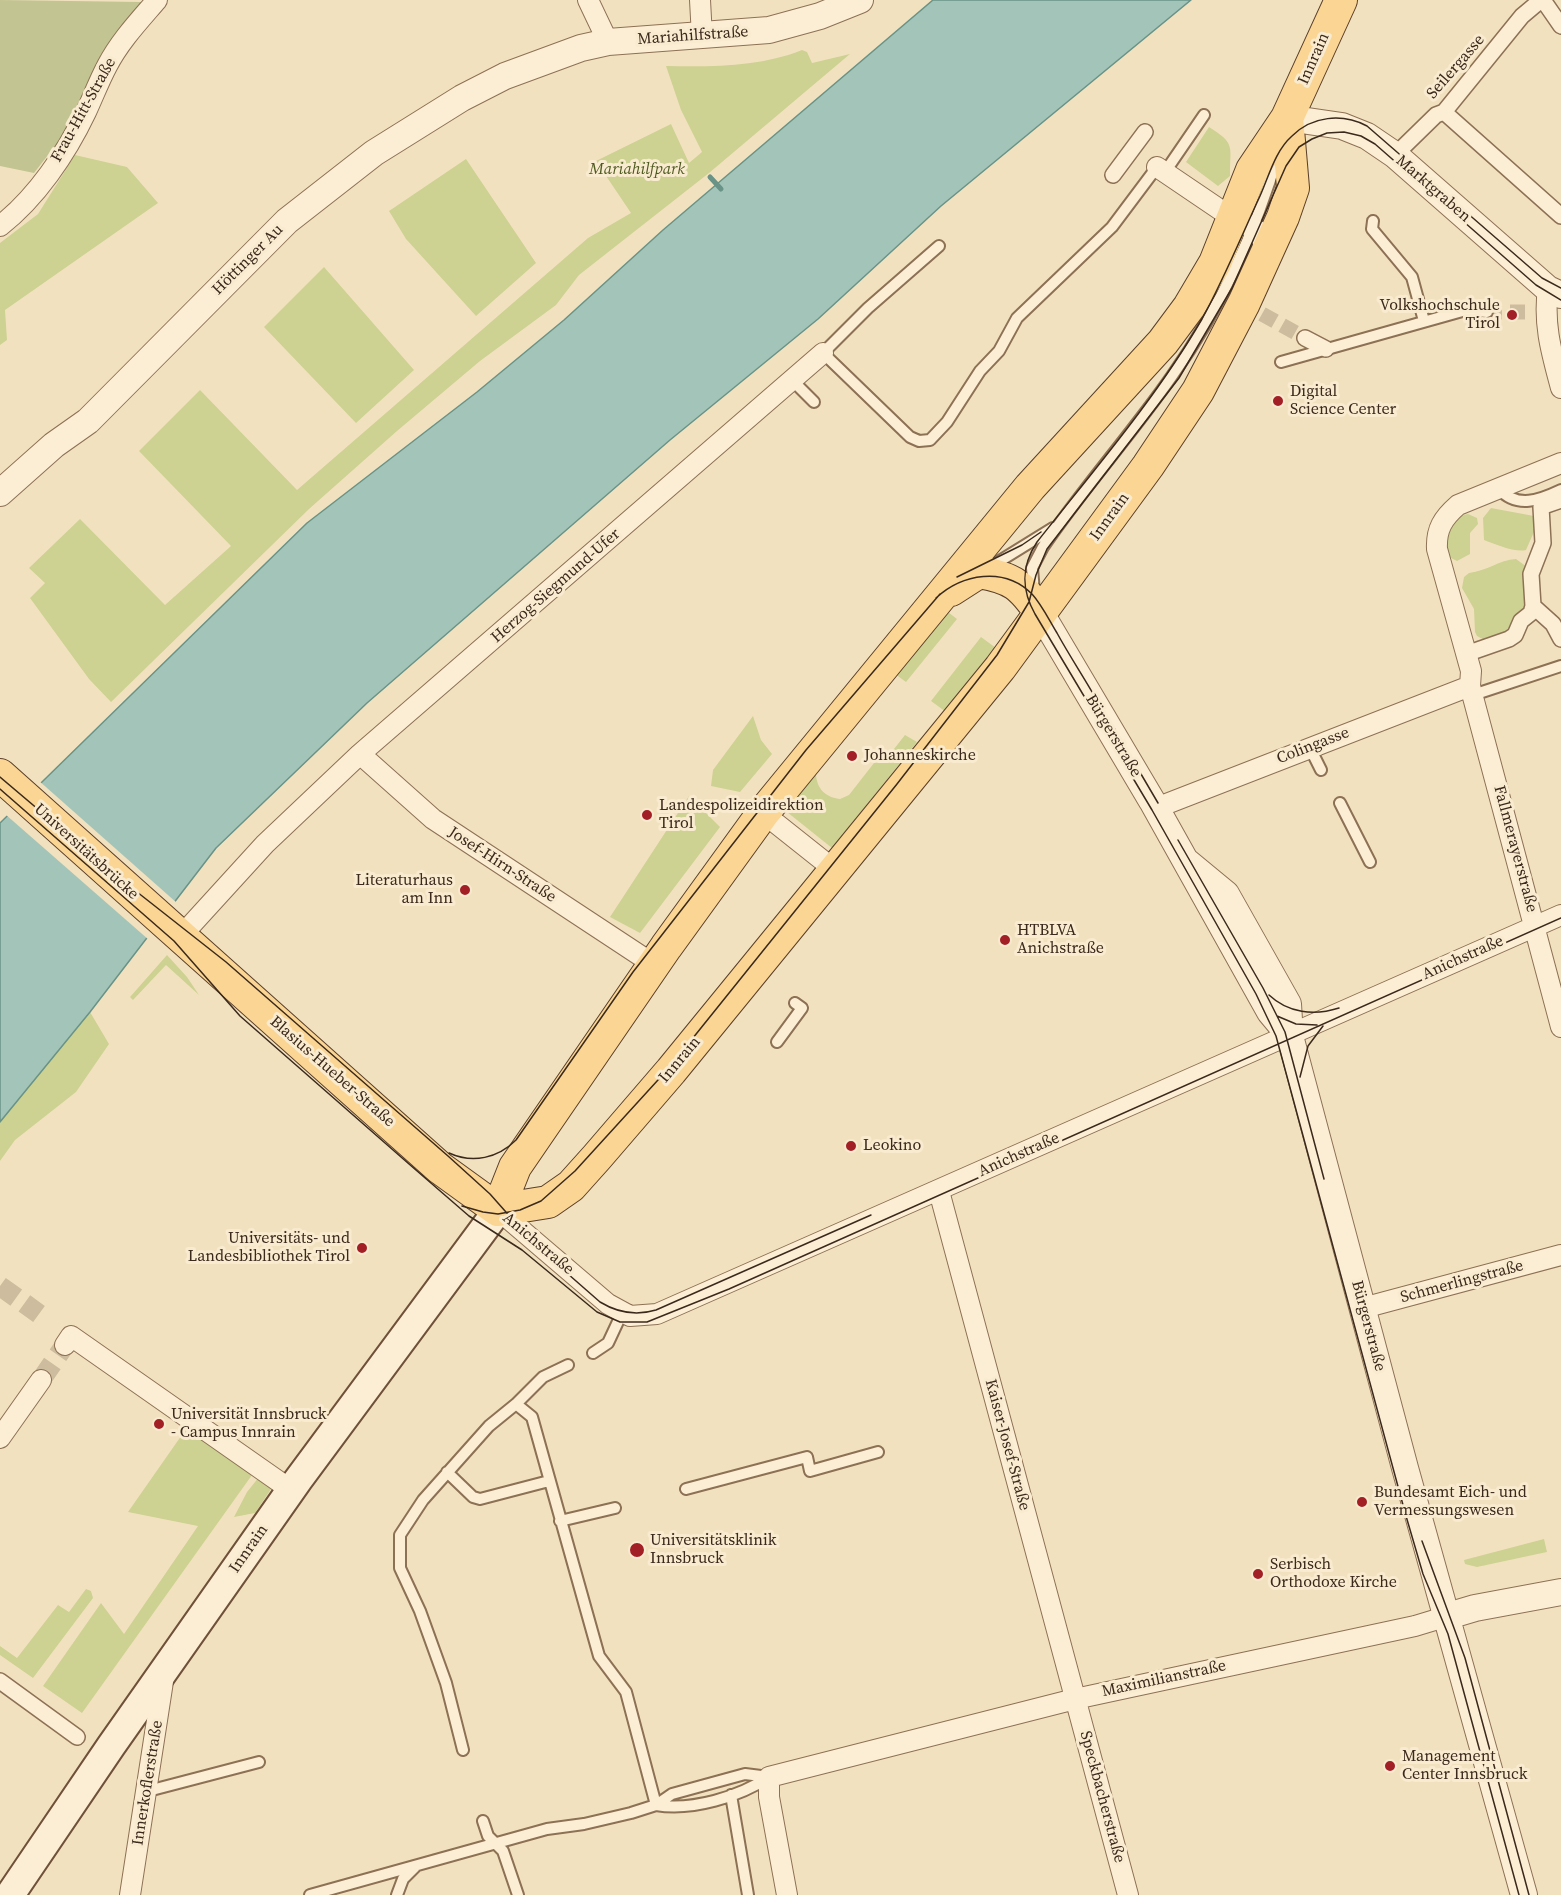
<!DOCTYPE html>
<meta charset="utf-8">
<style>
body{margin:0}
canvas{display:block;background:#f2e1bf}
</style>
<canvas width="1561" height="1895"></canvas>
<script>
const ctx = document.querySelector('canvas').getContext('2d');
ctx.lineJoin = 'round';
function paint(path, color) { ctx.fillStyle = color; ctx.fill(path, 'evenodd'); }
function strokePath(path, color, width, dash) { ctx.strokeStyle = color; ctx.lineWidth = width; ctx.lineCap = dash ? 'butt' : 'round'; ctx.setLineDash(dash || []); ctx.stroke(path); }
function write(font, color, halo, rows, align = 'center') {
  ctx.font = font + ' "Source Serif 4",serif'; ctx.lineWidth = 6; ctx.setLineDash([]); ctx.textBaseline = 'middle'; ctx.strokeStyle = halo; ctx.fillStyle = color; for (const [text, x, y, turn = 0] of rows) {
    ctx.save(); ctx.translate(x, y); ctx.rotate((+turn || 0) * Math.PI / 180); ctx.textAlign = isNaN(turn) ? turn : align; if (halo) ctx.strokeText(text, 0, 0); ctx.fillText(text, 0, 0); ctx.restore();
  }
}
paint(new Path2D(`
 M 802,50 L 807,52 L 812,63 L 850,54 L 709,173 L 579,275 L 556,305 L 480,361 L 397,431 L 309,509 L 111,702 L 89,679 L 30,598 L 45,583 L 29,568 L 80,519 L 165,605 L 231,546 L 139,451 L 200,390 L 297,490 L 588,238 L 631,213 L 596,161 L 671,124 L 689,163 L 702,152 L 681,110 L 666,66 C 711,67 760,67 802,50 Z
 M 1209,127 C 1236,144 1230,146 1230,176 L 1218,186 L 1186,162 Z
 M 75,155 L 127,167 L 158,203 L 5,310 L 7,340 L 0,345 L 0,243 L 38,214 Z
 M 466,159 L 536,263 L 476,316 L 406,239 L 389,211 Z
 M 324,267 L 414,370 L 356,423 L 264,327 Z
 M 1491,508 L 1534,516 L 1537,525 L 1526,550 C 1516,553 1494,544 1484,540 L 1483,518 Z
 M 1468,514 L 1477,518 L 1478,524 L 1470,533 L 1470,554 L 1457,561 L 1451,558 C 1442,543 1449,517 1468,514 Z
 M 1516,559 L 1527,567 L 1524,588 L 1530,603 L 1510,634 L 1486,641 L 1477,636 L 1475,632 L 1474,609 L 1462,588 L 1464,577 L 1469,573 C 1487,571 1499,560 1516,559 Z
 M 944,609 L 957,619 L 906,682 L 891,671 Z
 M 981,637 L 996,648 L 946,712 L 931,701 Z
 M 753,716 L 761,740 L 772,754 L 740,792 L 711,786 L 713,770 Z
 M 905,735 L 917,742 L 832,848 L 782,808 L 816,769 C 815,786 823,797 840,799 L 849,795 L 881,754 L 890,754 Z
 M 689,796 L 720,827 L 640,933 L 610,917 Z
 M 167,955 L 187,977 L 199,995 L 166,965 L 133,1000 L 130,997 Z
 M 90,1012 L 109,1044 L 76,1092 L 15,1140 L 0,1161 L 0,1122 Z
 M 186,1429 L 252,1475 L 82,1713 L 43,1686 L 101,1603 L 124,1634 L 198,1526 L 128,1512 Z
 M 259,1477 L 272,1486 L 271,1489 L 255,1513 L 234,1517 L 247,1492 Z
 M 1544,1539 L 1547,1552 L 1477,1567 L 1465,1564 L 1464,1560 Z
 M 86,1589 L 91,1591 L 93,1598 L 33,1678 L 0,1655 L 0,1646 L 17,1658 L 58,1605 L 69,1612 Z`), '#cdd292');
paint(new Path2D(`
 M 0,0 L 142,2 L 99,59 L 66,132 L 34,173 L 0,166 Z`), '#c2c592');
const water = new Path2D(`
 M 933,0 L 1191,0 L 941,206 L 818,319 L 670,440 L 367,703 L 216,848 L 90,1012 L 0,1122 L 0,823 L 307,523 L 477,392 L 564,320 L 663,230 Z`);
paint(water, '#a3c4b9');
strokePath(water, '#699387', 1.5);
paint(new Path2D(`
 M 38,780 L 177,903 L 149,940 L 5,814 Z`), '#f2e1bf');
strokePath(new Path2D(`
 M 710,177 L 721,189`), '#699387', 5);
strokePath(new Path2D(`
 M 1487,312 L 1530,312
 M 1262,314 L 1305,338`), '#cdbc9e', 15, [15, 8]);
strokePath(new Path2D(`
 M 0,1286 L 39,1314
 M 41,1380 L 65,1345`), '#cdbc9e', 20, [20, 10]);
const service = new Path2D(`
 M 1165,172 L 1204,115
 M 1373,221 L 1372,229 L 1412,277 L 1424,321
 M 939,246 L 868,308 L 823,353 L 910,437 L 919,441 L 930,440 L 947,422 L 980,371 L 999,351 L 1017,318 L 1112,227 L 1157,167
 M 1281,362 L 1466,310 L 1487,312
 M 792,380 L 814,402
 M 1499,489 C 1517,509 1540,500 1561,490
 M 990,567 L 1053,528
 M 1034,592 L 1032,568 L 1043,547 C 1083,488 1131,435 1172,376 C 1220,308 1256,231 1279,151
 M 1473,695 L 1561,666
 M 1310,748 L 1321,770
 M 1340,803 L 1370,862
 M 777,1042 L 802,1008 L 795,1003
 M 593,1353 L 608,1343 L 622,1313
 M 516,1404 L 532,1417 L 599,1656 L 626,1692 L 656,1805
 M 447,1472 L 473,1497 L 480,1499 L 549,1481
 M 686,1489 L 807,1457 L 810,1471 L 878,1452
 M 560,1521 L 615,1508
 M 463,1750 L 446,1683 L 420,1611 L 400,1568 L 400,1535 L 423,1500 L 489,1426 L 516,1404 L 543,1377 L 568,1365
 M 148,1791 L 259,1762
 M 731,1795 L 748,1895
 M 656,1805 C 692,1811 739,1797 769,1777
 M 483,1821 L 488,1836 L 503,1851 L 518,1895
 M 310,1895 L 547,1829 L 584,1824 L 631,1813 L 656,1805 L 672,1794 L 745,1774 L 769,1777
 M 397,1895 L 403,1879 L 415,1867`);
const pedestrian = new Path2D(`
 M 1543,0 L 1561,26
 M 1444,112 L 1561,216
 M 1395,155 L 1436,115 L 1444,112 L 1522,16 L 1541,0
 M 1113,175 L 1145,132
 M 1305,338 L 1326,349
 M 1533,606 L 1553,624 L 1561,639
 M 1466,654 L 1509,639 L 1515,635 L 1521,621 L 1531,613 L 1533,606 L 1531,574 L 1543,543 L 1541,507 L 1561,500
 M 0,1681 L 77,1737`);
const minor = new Path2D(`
 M 588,0 L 608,42
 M 700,0 L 702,37
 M 1157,167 L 1219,209 L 1258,231 L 1261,235 L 1266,256
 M 0,226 C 36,198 66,154 86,112 C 93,97 99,81 107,66 C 120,41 139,21 157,0
 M 1548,289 C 1543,325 1552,354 1561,388
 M 1561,463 L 1458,505 C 1443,518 1436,529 1437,549 L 1471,671 L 1470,686 L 1561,1027
 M 360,754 L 433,819 L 653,964
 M 1156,808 L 1470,686
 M 763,813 L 836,871
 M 182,935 L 265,844 L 360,754 L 823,353
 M 939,1191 L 1128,1895
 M 498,1210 L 608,1304 L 630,1316 L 657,1314 L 1561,915
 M 1363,1308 L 1561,1255
 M 65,1345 L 71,1336 L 291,1490
 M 0,1438 L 41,1380
 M 130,1895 L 164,1675
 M 787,1895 L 769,1797 L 769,1777 L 1075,1699 L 1415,1626 L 1448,1616`);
const tertiary = new Path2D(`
 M 1287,118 L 1342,126 L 1367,136 L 1395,155 L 1548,289 L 1561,295
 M 0,493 L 54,445 L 88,421 L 287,221 L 374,153 L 462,98 L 505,76 L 581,48 L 608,42 L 769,30 L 820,16 L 860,0
 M 1040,612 L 1152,801 L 1270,1012 L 1290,1036
 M 1186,861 L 1226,894 L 1288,1004 L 1290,1036 L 1405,1468 L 1524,1895
 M 1448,1616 L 1475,1608 L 1561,1592`);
const secondary = new Path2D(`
 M 10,1895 L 111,1746 L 298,1480 L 498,1210`);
const primary = new Path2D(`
 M 951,590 L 979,572 C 1013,578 1021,585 1040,612
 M 0,775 L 440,1168 L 498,1210
 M 498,1210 L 515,1167 L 541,1129 L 666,947 L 763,813 L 1030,487 L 1163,342 L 1189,307 L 1215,263 L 1252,170 L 1287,118 L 1341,0
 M 498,1210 L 548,1202 L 571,1186 L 597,1157 L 671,1071 L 1000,668 L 1148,466 L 1198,391 L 1244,303 L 1283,217 L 1293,188 L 1287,118`);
strokePath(service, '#8d7155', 14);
strokePath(pedestrian, '#8d7155', 18);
strokePath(minor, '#8d7155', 22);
strokePath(tertiary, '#8d7155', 28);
strokePath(secondary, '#6f5139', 32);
strokePath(primary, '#5a3f2a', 34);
strokePath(service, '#fceed4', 10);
strokePath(pedestrian, '#fceed4', 15);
strokePath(minor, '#fceed4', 20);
strokePath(tertiary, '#fceed4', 26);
strokePath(secondary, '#fceed4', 28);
strokePath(primary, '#fad593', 32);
strokePath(new Path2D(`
 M 957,577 L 1022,545 L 1041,532
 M 936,598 C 962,574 1004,566 1032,594 C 1042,605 1049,620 1057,633 C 1069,655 1083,676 1095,697
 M 1114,728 L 1158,803
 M 0,777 L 118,877 L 226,962 L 448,1156 L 490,1194 L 536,1246 L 600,1302 C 618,1313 636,1316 656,1310 L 871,1215
 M 0,789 L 174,941 L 240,1016 L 409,1164 L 469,1216 L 522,1250 L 597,1312 L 620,1322 L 647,1322 L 729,1289 L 1561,918
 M 1178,840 L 1263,988 L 1285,1032 L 1324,1179
 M 1269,995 C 1288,1013 1314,1016 1339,1008
 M 1277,1016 L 1296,1024 L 1317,1025
 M 1300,1077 L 1308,1046 L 1323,1026
 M 449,1153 C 473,1164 498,1158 516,1140 L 633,972 L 806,750 L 940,594
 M 462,1206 L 483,1212 L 498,1214 L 520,1210 L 541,1201 L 575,1171 L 668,1069 L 897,784 L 997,655 L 1029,602 L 1036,575 L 1047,549 L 1179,378 L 1232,288 L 1286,166 L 1299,147 L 1312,139 L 1327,133 L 1344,132 L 1361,136 L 1375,144 L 1536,285 L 1561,300
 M 1422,1541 L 1465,1658 L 1529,1895
 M 1519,1895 L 1448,1634 L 1423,1574 L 1406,1516 L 1276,1036 L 1256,994 L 1152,810 L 1035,614 C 1021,589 1021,566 1037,542 C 1094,470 1156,398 1202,319 C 1224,279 1241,237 1260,196 C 1269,176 1275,151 1292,136 C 1312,116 1342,113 1367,126 L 1542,278 L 1561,288`), '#3b291c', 1.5);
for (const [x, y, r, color] of [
 [1512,315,6,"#a31f26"],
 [1278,401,6,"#a31f26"],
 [852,756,6,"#a31f26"],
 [647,815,6,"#a31f26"],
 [465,890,6,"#a31f26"],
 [1005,940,6,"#a31f26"],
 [851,1146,6,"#a31f26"],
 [362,1248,6,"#a31f26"],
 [159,1424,6,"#a31f26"],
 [1362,1502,6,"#a31f26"],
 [637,1550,8,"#a31f26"],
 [1258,1574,6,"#a31f26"],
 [1390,1766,6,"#a31f26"]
]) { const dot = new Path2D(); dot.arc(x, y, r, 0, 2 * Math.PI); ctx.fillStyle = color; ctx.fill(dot); strokePath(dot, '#f9ebd0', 2); }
write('16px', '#3b291c', '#f9ebd0', [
 ["Mariahilfstraße",693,36,-4],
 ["Innrain",1314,59,-66],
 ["Seilergasse",1456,67,-49],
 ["Frau-Hitt-Straße",84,110,-61],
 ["Marktgraben",1433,189,41],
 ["Höttinger Au",248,260,-45],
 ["Innrain",1110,517,-54],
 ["Herzog-Siegmund-Ufer",556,586,-41],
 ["Bürgerstraße",1113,736,59],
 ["Colingasse",1313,746,-21],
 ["Fallmerayerstraße",1515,849,75],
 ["Universitätsbrücke",86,852,42],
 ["Josef-Hirn-Straße",502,865,33],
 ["Anichstraße",1463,958,-24],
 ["Innrain",680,1060,-50],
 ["Blasius-Hueber-Straße",332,1072,41],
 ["Anichstraße",1019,1155,-24],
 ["Anichstraße",538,1244,40],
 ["Schmerlingstraße",1462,1282,-15],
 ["Bürgerstraße",1368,1326,75],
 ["Kaiser-Josef-Straße",1007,1445,75],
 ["Innrain",249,1549,-55],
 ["Maximilianstraße",1164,1679,-12],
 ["Innerkoflerstraße",148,1783,-81],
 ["Speckbacherstraße",1102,1797,75]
]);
write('italic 16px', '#4e5a20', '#f9ebd0', [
 ["Mariahilfpark",637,170]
]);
write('16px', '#3b291c', '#f9ebd0', [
 ["Volkshochschule",1500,306,"right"],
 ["Tirol",1500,324,"right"],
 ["Digital",1290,392],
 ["Science Center",1290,410],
 ["Johanneskirche",864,756],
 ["Landespolizeidirektion",659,806],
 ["Tirol",659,824],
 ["Literaturhaus",453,881,"right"],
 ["am Inn",453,899,"right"],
 ["HTBLVA",1017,931],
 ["Anichstraße",1017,949],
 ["Leokino",863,1146],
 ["Universitäts- und",350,1239,"right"],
 ["Landesbibliothek Tirol",350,1257,"right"],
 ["Universität Innsbruck",171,1415],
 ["- Campus Innrain",171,1433],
 ["Bundesamt Eich- und",1374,1493],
 ["Vermessungswesen",1374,1511],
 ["Universitätsklinik",650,1541],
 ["Innsbruck",650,1559],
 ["Serbisch",1270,1565],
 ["Orthodoxe Kirche",1270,1583],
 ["Management",1402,1757],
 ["Center Innsbruck",1402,1775]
], 'left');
</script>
